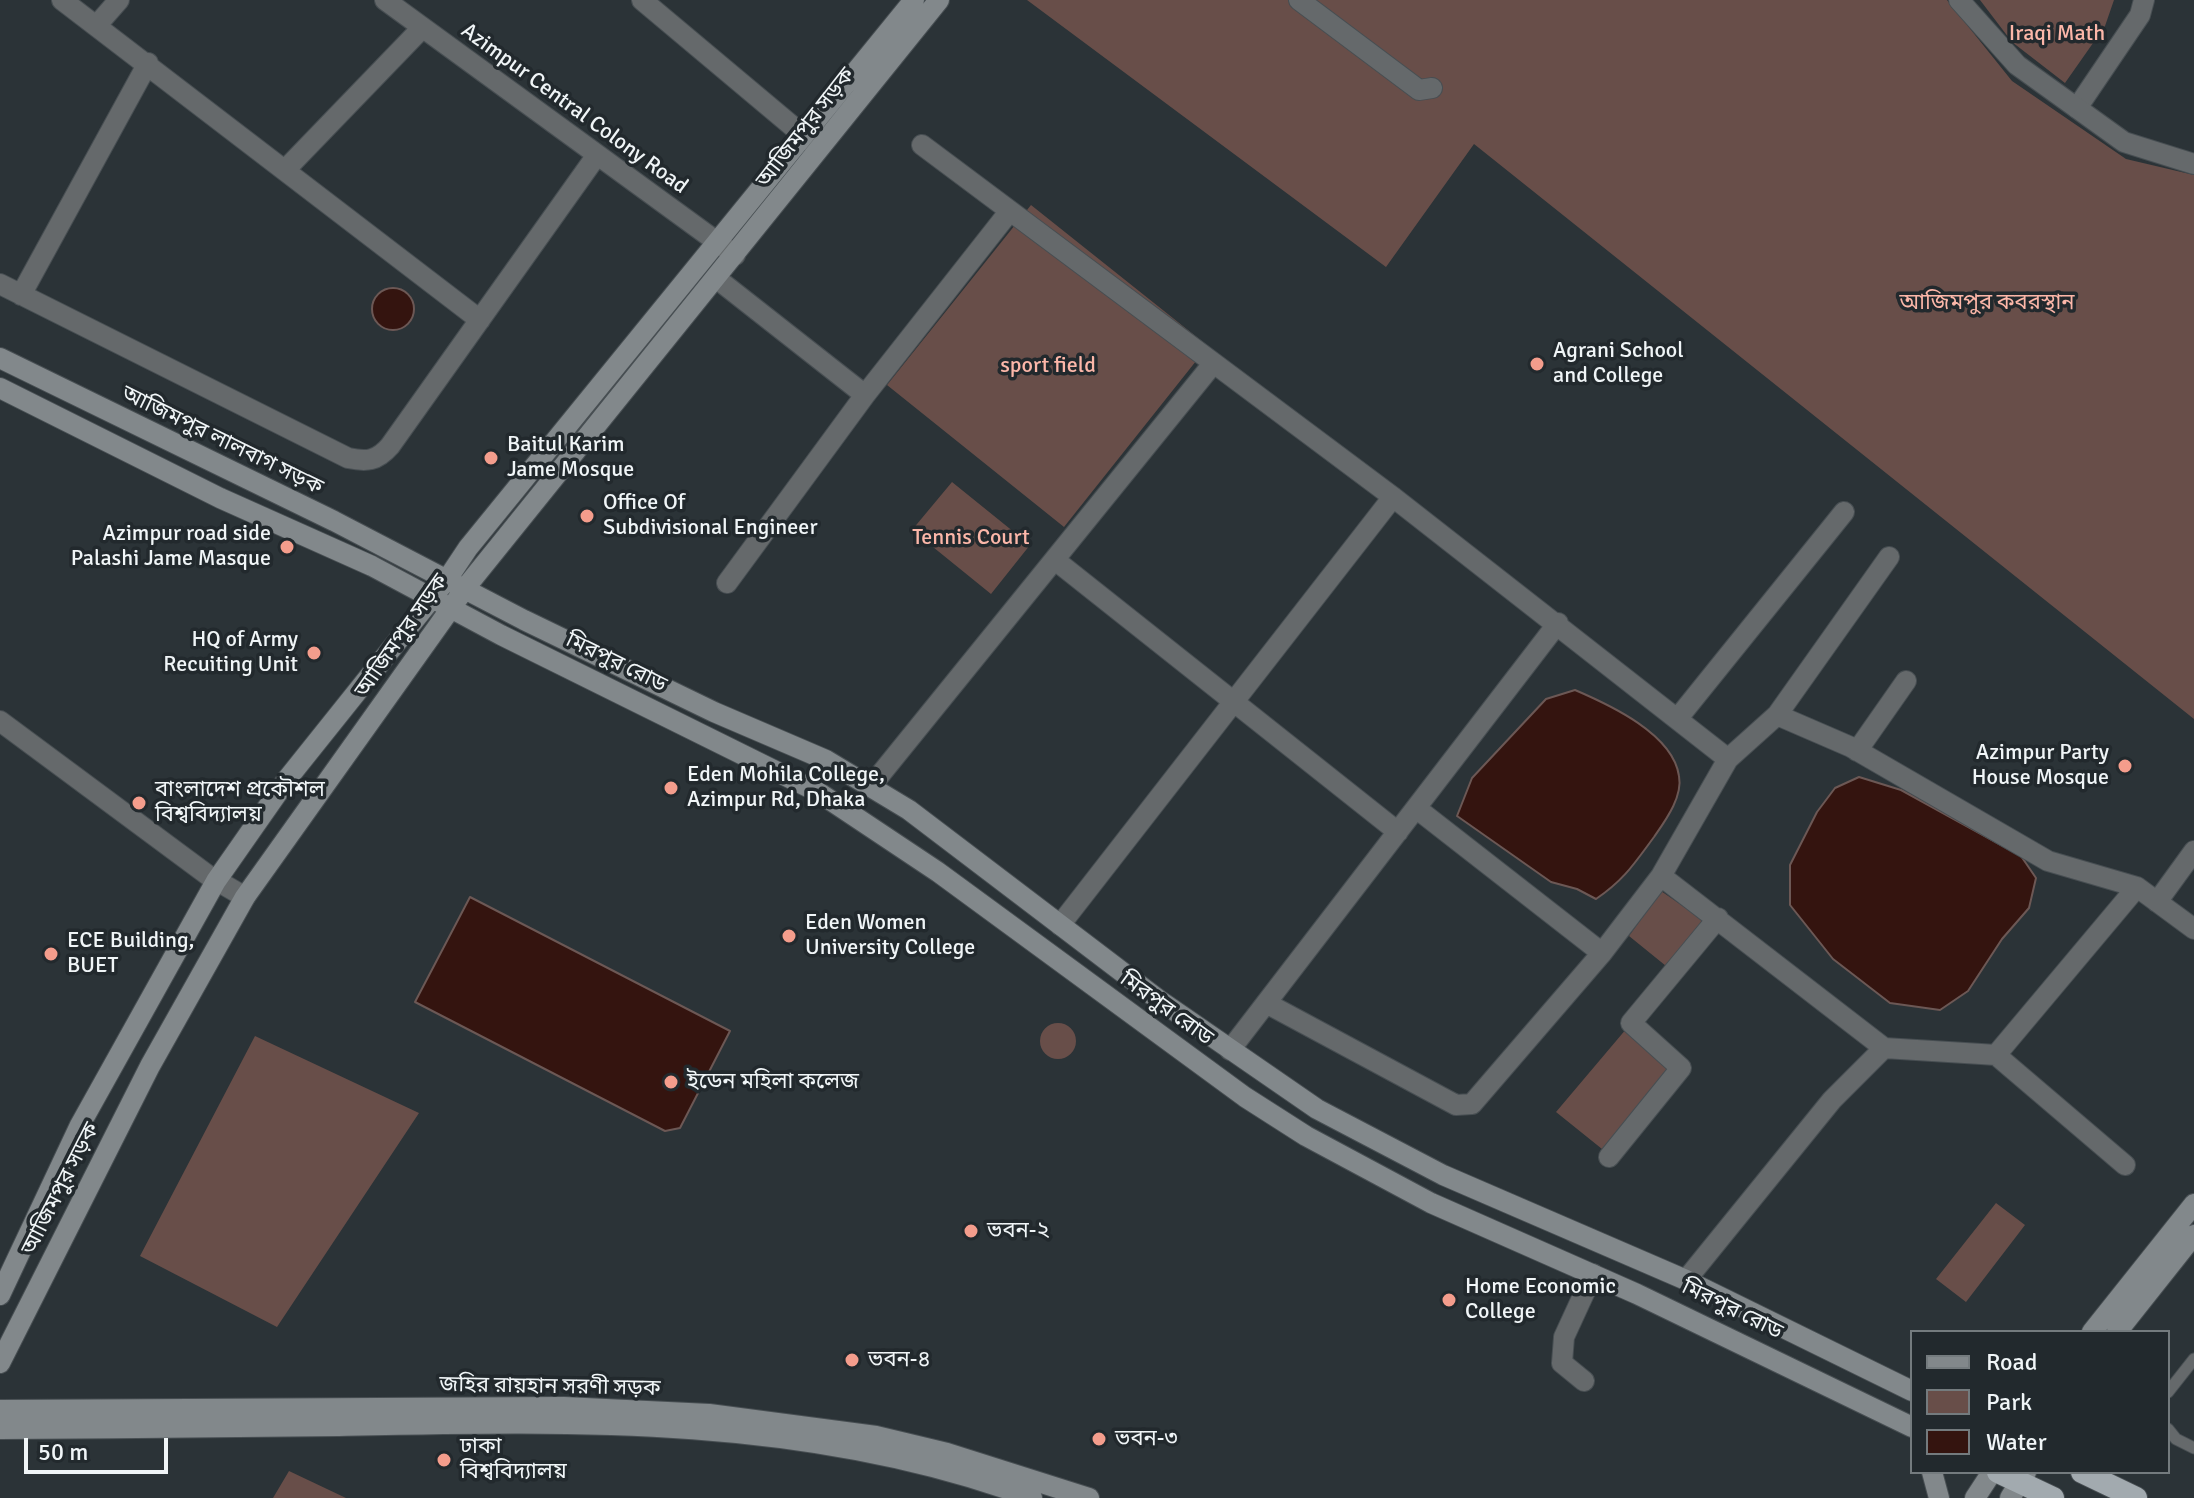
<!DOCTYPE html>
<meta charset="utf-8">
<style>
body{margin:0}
#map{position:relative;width:2194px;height:1498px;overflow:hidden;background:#2b3337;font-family:Signika,sans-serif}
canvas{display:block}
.legend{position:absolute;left:1910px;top:1330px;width:260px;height:144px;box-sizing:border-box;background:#22292d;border:2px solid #747b7e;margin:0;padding:10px 14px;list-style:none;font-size:24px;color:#f0f5f7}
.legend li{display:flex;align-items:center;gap:16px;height:40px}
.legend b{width:40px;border:2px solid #747b7e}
.scale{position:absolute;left:24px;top:1438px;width:144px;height:36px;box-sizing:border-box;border:4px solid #f0f5f7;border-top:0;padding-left:10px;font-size:24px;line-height:28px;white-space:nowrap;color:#f0f5f7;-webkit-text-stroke:6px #22292d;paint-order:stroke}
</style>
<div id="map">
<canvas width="2194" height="1498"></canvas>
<ul class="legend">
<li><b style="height:10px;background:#82888b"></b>Road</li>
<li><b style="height:22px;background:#684e49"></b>Park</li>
<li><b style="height:22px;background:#34140f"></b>Water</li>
</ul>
<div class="scale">50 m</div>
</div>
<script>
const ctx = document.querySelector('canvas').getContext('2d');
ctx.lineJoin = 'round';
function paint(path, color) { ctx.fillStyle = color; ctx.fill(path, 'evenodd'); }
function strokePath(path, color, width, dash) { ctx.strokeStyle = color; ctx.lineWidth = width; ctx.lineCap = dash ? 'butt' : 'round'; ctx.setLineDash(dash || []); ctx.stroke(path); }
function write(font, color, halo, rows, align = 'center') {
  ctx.font = font + ' Signika,"Noto Sans Bengali",sans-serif'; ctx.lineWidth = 7; ctx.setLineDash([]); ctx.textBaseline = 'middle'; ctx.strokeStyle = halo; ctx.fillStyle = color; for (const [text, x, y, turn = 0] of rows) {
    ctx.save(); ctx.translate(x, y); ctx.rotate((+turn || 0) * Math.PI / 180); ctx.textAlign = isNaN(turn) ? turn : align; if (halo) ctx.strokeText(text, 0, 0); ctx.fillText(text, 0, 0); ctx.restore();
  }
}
paint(new Path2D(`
 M 1027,0 L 1947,0 L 2012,81 L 2126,159 L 2194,175 L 2194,719 L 1474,144 L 1386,267 Z
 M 1980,0 L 2114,0 L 2105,26 L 2065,83 L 2012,42 Z
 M 1031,205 L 1208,346 L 1064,527 L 887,385 Z
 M 952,482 L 1030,545 L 991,594 L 912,530 Z
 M 1661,891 L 1703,920 L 1666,966 L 1629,936 Z
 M1040 1041a18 18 0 1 1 36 0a18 18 0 1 1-36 0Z
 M 1627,1028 L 1675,1069 L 1607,1153 L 1556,1112 Z
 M 255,1036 L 419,1113 L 277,1327 L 140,1256 Z
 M 1996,1203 L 2025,1225 L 1966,1302 L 1936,1279 Z
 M 289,1471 L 346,1498 L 273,1498 Z`), '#684e49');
const water = new Path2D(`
 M372 309a21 21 0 1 1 42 0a21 21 0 1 1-42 0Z
 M 1575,690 C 1610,705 1673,734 1679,776 C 1683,797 1665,821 1654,837 C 1634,864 1624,880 1596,899 L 1577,889 L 1551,882 L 1457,816 L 1472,778 L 1546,699 Z
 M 1859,777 L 1901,790 L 2021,856 L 2036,878 L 2029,908 L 2002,939 L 1968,991 L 1940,1010 L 1890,1003 L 1833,959 L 1790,905 L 1790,865 L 1817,812 L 1835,788 Z
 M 470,897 L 730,1031 L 680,1128 L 665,1131 L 415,1002 Z`);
paint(water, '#34140f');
strokePath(water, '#6c5855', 2);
const service = new Path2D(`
 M 2168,1392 L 2194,1359
 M 2168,1429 L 2176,1439 L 2194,1448`);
const minor = new Path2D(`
 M 62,0 L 480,320
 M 385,0 L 735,255
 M 642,0 L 816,146
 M 1299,0 L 1419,90 L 1432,88
 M 97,25 L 119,0
 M 2077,108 L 2140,15 L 2144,0
 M 922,145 L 1393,497 L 1728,759
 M 286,169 L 422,28
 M 716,278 L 865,395
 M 0,284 L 348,458 C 367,462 377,461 390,446 L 597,155
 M 21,295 L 148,63
 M 1055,560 L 1398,832
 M 727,583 L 865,395 L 1009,212
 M 1777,715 L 1851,747 L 2048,861 L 2137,887 L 2194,929
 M 1678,718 L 1844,512
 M 0,721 L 209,876 L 245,897
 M 1857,751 L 1906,681
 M 871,786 L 1212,365
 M 1416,808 L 1602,953
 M 1661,876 L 1884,1048 L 1981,1054 L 1996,1055 L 2137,887
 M 2157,902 L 2194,851
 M 1060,925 L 1393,497
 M 1266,1003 L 1456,1105 L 1472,1104 L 1602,953 L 1661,876 L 1728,759 L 1777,715 L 1889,557
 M 1230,1050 L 1558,623
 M 1996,1055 L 2125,1165
 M 1609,1157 L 1681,1068 L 1631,1023 L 1718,918
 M 1686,1280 L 1832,1100 L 1884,1048
 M 1584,1381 L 1562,1363 L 1564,1337 L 1593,1274`);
const tertiary = new Path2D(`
 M 1959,0 L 2017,65 L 2124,142 L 2194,164`);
const secondary = new Path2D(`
 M 0,358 L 334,521 L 524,620 L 714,712 L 826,760 L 909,810 L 1159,1000 L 1317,1109 L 1443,1175 L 1686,1280 L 1912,1391
 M 0,388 L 220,498 L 372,566 L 501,635 L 818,792 L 938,872 L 1245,1097 L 1306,1136 L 1431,1203 L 1637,1294 L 1912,1427
 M 0,1295 L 80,1125 L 216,881 L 288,778 L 448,578 L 468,548 L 914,0
 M 2092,1332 L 2194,1204
 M 2117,1332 L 2194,1235
 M 0,1363 L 150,1066 L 245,897 L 466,587 L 939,0
 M 0,1410 L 564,1407 L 709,1414 L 876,1436 L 947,1453 L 1089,1498
 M 0,1429 C 113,1428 226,1428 339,1426 C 572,1421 810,1415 1032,1498
 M 1932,1472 L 1939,1498
 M 1975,1498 L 1992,1472
 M 2010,1498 L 2026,1472`);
const trunk = new Path2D(`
 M 1998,1472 L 2053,1498
 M 2082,1472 L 2136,1498`);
strokePath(service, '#474e52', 13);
strokePath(minor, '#474e52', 22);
strokePath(tertiary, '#474e52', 22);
strokePath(secondary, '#474e52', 22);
strokePath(trunk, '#474e52', 24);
strokePath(service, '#65696b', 11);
strokePath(minor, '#65696b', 20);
strokePath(tertiary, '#65696b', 20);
strokePath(secondary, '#82888b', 20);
strokePath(trunk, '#a2aaaf', 22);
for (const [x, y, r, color] of [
 [1537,364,8,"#f49d8c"],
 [491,458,8,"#f49d8c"],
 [587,516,8,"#f49d8c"],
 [287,547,8,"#f49d8c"],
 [314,653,8,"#f49d8c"],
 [2125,766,8,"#f49d8c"],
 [671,788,8,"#f49d8c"],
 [139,803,8,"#f49d8c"],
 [789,936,8,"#f49d8c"],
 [51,954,8,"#f49d8c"],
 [671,1082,8,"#f49d8c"],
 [971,1231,8,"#f49d8c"],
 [1449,1300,8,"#f49d8c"],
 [852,1360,8,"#f49d8c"],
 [1099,1439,8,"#f49d8c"],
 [444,1460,8,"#f49d8c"]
]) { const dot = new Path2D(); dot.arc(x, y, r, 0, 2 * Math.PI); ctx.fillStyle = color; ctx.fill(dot); strokePath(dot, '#22292d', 3); }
write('22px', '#fcb7a9', '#22292d', [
 ["Iraqi Math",2057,34],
 ["আজিমপুর কবরস্থান",1987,303],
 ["sport field",1048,366],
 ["Tennis Court",971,538]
]);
write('22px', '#f0f5f7', '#22292d', [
 ["Azimpur Central Colony Road",574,109,36],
 ["আজিমপুর সড়ক",806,128,-52],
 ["আজিমপুর লালবাগ সড়ক",222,441,26],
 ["আজিমপুর সড়ক",402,636,-55],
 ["মিরপুর রোড",616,663,26],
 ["মিরপুর রোড",1166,1009,36],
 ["আজিমপুর সড়ক",61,1189,-63],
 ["মিরপুর রোড",1732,1310,26],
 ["জহির রায়হান সরণী সড়ক",550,1387,1]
]);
write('22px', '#f0f5f7', '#22292d', [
 ["Agrani School",1553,351],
 ["and College",1553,376],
 ["Baitul Karim",507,445],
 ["Jame Mosque",507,470],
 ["Office Of",603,503],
 ["Subdivisional Engineer",603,528],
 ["Azimpur road side",271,534,"right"],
 ["Palashi Jame Masque",271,559,"right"],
 ["HQ of Army",298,640,"right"],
 ["Recuiting Unit",298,665,"right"],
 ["Azimpur Party",2109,753,"right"],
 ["House Mosque",2109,778,"right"],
 ["Eden Mohila College,",687,775],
 ["Azimpur Rd, Dhaka",687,800],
 ["বাংলাদেশ প্রকৌশল",155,790],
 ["বিশ্ববিদ্যালয়",155,815],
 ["Eden Women",805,923],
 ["University College",805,948],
 ["ECE Building,",67,941],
 ["BUET",67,966],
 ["ইডেন মহিলা কলেজ",687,1082],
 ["ভবন-২",987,1231],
 ["Home Economic",1465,1287],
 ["College",1465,1312],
 ["ভবন-৪",868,1360],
 ["ভবন-৩",1115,1439],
 ["ঢাকা",460,1447],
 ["বিশ্ববিদ্যালয়",460,1472]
], 'left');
</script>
